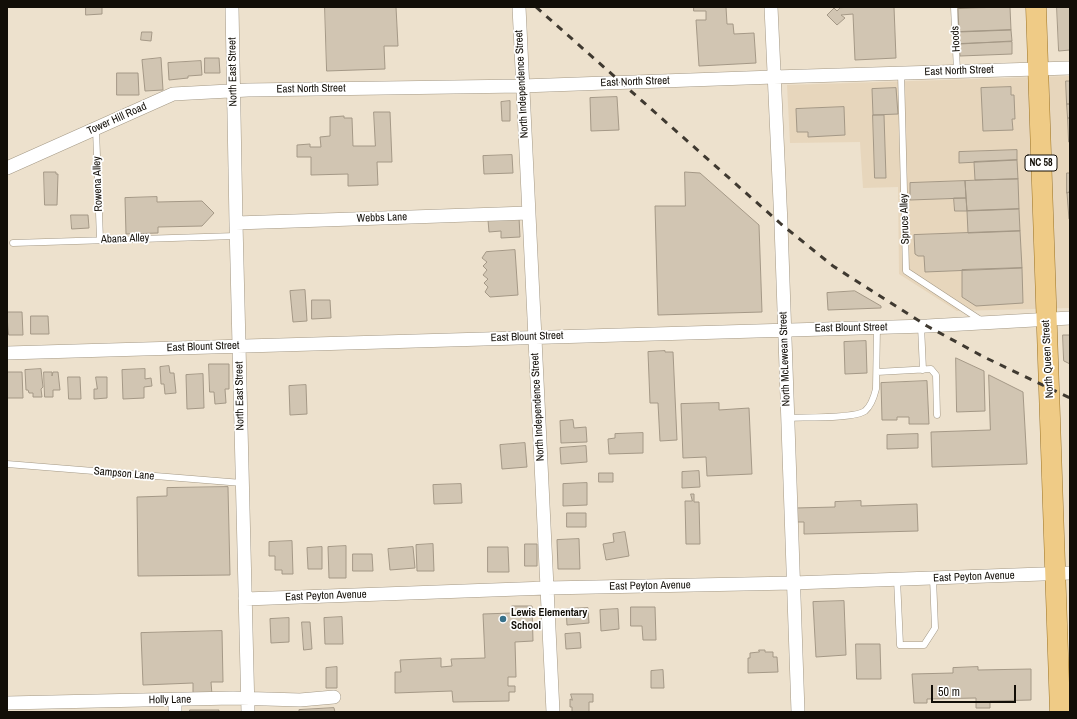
<!DOCTYPE html>
<style>
body{margin:0}
#map{position:relative;width:1077px;height:719px;overflow:hidden;background:#ede1cd;font-family:"Archivo Narrow",sans-serif}
canvas{display:block}
.frame{position:absolute;inset:0;border:8px solid #120e07;pointer-events:none}
.scale{position:absolute;left:931px;top:685px;width:85px;height:18px;box-sizing:border-box;border:2px solid #120e07;border-top:0;padding-left:5px;font-size:12px;line-height:14px;white-space:nowrap;color:#120e07;-webkit-text-stroke:3px #fff;paint-order:stroke}
</style>
<div id="map">
<canvas width="1077" height="719"></canvas>
<div class="frame"></div>
<div class="scale">50 m</div>
</div>
<script>
const ctx = document.querySelector('canvas').getContext('2d');
ctx.lineJoin = 'round';
function paint(path, color) { ctx.fillStyle = color; ctx.fill(path, 'evenodd'); }
function strokePath(path, color, width, dash) { ctx.strokeStyle = color; ctx.lineWidth = width; ctx.lineCap = dash ? 'butt' : 'round'; ctx.setLineDash(dash || []); ctx.stroke(path); }
function write(font, color, halo, rows, align = 'center') {
  ctx.font = font + ' "Archivo Narrow",sans-serif'; ctx.lineWidth = 3.5; ctx.setLineDash([]); ctx.textBaseline = 'middle'; ctx.strokeStyle = halo; ctx.fillStyle = color; for (const [text, x, y, turn = 0] of rows) {
    ctx.save(); ctx.translate(x, y); ctx.rotate((+turn || 0) * Math.PI / 180); ctx.textAlign = isNaN(turn) ? turn : align; if (halo) ctx.strokeText(text, 0, 0); ctx.fillText(text, 0, 0); ctx.restore();
  }
}
paint(new Path2D(`
 M 1070,76 L 1070,308 L 957,311 L 899,274 L 898,187 L 863,188 L 860,142 L 790,143 L 787,85 Z`), '#e7d6bc');
const building = new Path2D(`
 M 86,7 L 102,7 L 102,14 L 86,15 Z
 M 325,7 L 396,7 L 398,46 L 384,46 L 385,69 L 327,71 Z
 M 694,7 L 726,7 L 727,24 L 733,24 L 734,34 L 754,33 L 756,63 L 699,66 L 696,20 L 706,20 L 706,11 L 694,11 Z
 M 852,7 L 894,7 L 896,58 L 855,60 L 853,14 L 841,15 L 845,18 L 837,25 L 827,15 L 834,8 L 837,11 L 840,8 Z
 M 1010,7 L 1011,30 L 959,32 L 958,9 Z
 M 1057,7 L 1070,7 L 1070,50 L 1059,51 Z
 M 1011,30 L 1012,41 L 960,44 L 959,32 Z
 M 142,32 L 152,32 L 151,41 L 141,40 Z
 M 1012,42 L 1012,54 L 960,56 L 959,44 Z
 M 161,58 L 163,90 L 145,91 L 142,60 Z
 M 205,58 L 219,58 L 220,73 L 205,73 Z
 M 201,61 L 202,75 L 188,76 L 188,78 L 169,80 L 168,63 Z
 M 117,73 L 138,73 L 139,95 L 117,95 Z
 M 1066,81 L 1070,81 L 1070,104 L 1067,104 Z
 M 1011,87 L 1011,95 L 1014,95 L 1015,119 L 1012,119 L 1013,130 L 983,131 L 981,88 Z
 M 896,88 L 898,114 L 873,115 L 872,89 Z
 M 617,97 L 619,130 L 591,131 L 590,98 Z
 M 510,101 L 510,121 L 502,121 L 501,102 Z
 M 1067,104 L 1070,104 L 1070,118 L 1068,118 Z
 M 844,107 L 845,135 L 808,137 L 808,132 L 797,132 L 796,109 Z
 M 374,112 L 390,112 L 392,162 L 377,162 L 378,185 L 348,186 L 348,174 L 311,175 L 311,157 L 297,157 L 297,145 L 310,144 L 310,147 L 321,147 L 320,137 L 330,136 L 330,117 L 344,116 L 344,118 L 352,118 L 353,146 L 375,146 Z
 M 873,115 L 884,115 L 886,178 L 875,178 Z
 M 1068,118 L 1070,118 L 1070,142 L 1069,142 Z
 M 1017,150 L 1017,160 L 959,163 L 959,152 Z
 M 512,155 L 513,173 L 484,174 L 483,156 Z
 M 1017,160 L 1018,179 L 975,180 L 974,162 Z
 M 44,172 L 56,172 L 56,174 L 58,174 L 57,205 L 45,205 Z
 M 685,172 L 700,173 L 759,225 L 762,312 L 658,315 L 655,206 L 685,206 Z
 M 1067,173 L 1070,173 L 1070,192 L 1067,193 Z
 M 1018,179 L 1019,209 L 967,211 L 965,181 Z
 M 965,181 L 966,198 L 910,200 L 910,183 Z
 M 1070,192 L 1070,219 L 1069,219 L 1067,193 Z
 M 157,197 L 157,202 L 202,201 L 214,213 L 202,226 L 158,227 L 158,233 L 126,234 L 125,198 Z
 M 954,198 L 966,198 L 967,211 L 955,211 Z
 M 1019,209 L 1020,231 L 968,233 L 967,211 Z
 M 71,215 L 88,215 L 89,228 L 72,229 Z
 M 519,217 L 520,237 L 501,238 L 501,231 L 489,232 L 488,220 Z
 M 1020,231 L 1022,268 L 925,272 L 924,256 L 918,256 L 915,254 L 914,235 Z
 M 515,250 L 518,295 L 490,297 L 485,292 L 488,287 L 484,283 L 488,279 L 483,275 L 487,270 L 483,266 L 487,262 L 482,258 L 486,252 Z
 M 1022,268 L 1023,303 L 976,306 L 962,297 L 962,270 Z
 M 305,290 L 307,321 L 293,322 L 290,291 Z
 M 855,291 L 881,306 L 881,308 L 828,310 L 827,293 Z
 M 312,300 L 330,300 L 331,318 L 312,319 Z
 M 7,312 L 22,312 L 23,335 L 9,335 Z
 M 31,316 L 48,316 L 49,334 L 31,334 Z
 M 1063,335 L 1070,335 L 1070,364 L 1064,361 Z
 M 866,341 L 867,373 L 845,374 L 844,342 Z
 M 665,351 L 665,352 L 673,352 L 677,440 L 660,441 L 658,403 L 650,403 L 648,352 Z
 M 956,358 L 984,371 L 985,411 L 957,412 Z
 M 209,364 L 229,364 L 229,389 L 225,389 L 226,403 L 215,404 L 214,392 L 210,392 Z
 M 169,366 L 170,373 L 174,373 L 176,393 L 165,394 L 164,384 L 161,384 L 160,367 Z
 M 41,369 L 43,387 L 41,389 L 42,397 L 33,397 L 33,393 L 29,393 L 28,390 L 26,390 L 25,370 Z
 M 145,369 L 145,379 L 151,378 L 152,386 L 144,387 L 144,398 L 123,399 L 122,370 Z
 M 7,372 L 22,372 L 23,398 L 7,398 Z
 M 44,372 L 52,372 L 52,376 L 53,372 L 58,372 L 60,390 L 53,390 L 53,397 L 45,397 Z
 M 203,374 L 204,408 L 187,409 L 186,375 Z
 M 989,375 L 1023,392 L 1027,464 L 932,467 L 931,432 L 990,430 Z
 M 68,377 L 80,377 L 81,399 L 69,399 Z
 M 96,377 L 107,377 L 107,398 L 94,399 L 94,389 L 97,389 Z
 M 927,381 L 929,424 L 909,424 L 909,417 L 897,417 L 897,420 L 882,420 L 881,383 Z
 M 306,385 L 307,414 L 290,415 L 289,386 Z
 M 719,403 L 719,410 L 749,408 L 752,474 L 707,476 L 706,457 L 683,458 L 681,404 Z
 M 573,420 L 574,428 L 586,427 L 587,442 L 561,443 L 560,421 Z
 M 643,433 L 643,453 L 609,454 L 608,439 L 615,438 L 615,434 Z
 M 918,434 L 918,448 L 887,449 L 887,435 Z
 M 525,443 L 527,467 L 502,469 L 500,445 Z
 M 586,446 L 587,462 L 561,464 L 560,448 Z
 M 699,471 L 700,487 L 682,488 L 682,472 Z
 M 599,473 L 613,473 L 613,482 L 599,482 Z
 M 587,483 L 587,505 L 563,506 L 563,484 Z
 M 461,484 L 462,503 L 434,504 L 433,485 Z
 M 228,487 L 230,575 L 138,576 L 137,497 L 167,496 L 167,488 Z
 M 691,494 L 694,494 L 694,502 L 699,502 L 700,544 L 686,544 L 685,501 L 692,501 Z
 M 861,501 L 861,506 L 917,504 L 918,531 L 804,534 L 804,522 L 796,522 L 795,508 L 835,507 L 835,502 Z
 M 567,513 L 586,513 L 586,527 L 567,527 Z
 M 625,532 L 629,556 L 606,560 L 603,544 L 614,542 L 613,534 Z
 M 579,539 L 580,569 L 558,569 L 557,540 Z
 M 292,541 L 293,574 L 282,574 L 282,570 L 275,570 L 275,556 L 269,556 L 269,542 Z
 M 433,544 L 434,571 L 417,571 L 416,545 Z
 M 525,544 L 537,544 L 537,566 L 525,566 Z
 M 346,546 L 346,578 L 329,578 L 328,547 Z
 M 322,547 L 322,569 L 308,569 L 307,548 Z
 M 413,547 L 415,568 L 390,570 L 388,549 Z
 M 488,547 L 508,547 L 509,572 L 488,572 Z
 M 353,554 L 372,554 L 373,571 L 353,571 Z
 M 844,601 L 846,655 L 816,657 L 813,602 Z
 M 512,606 L 532,606 L 533,641 L 515,642 L 516,677 L 508,677 L 508,686 L 515,686 L 515,692 L 509,692 L 509,701 L 453,702 L 452,691 L 395,693 L 395,672 L 401,672 L 400,660 L 441,658 L 441,667 L 452,666 L 451,659 L 485,658 L 483,614 L 512,613 Z
 M 631,607 L 655,607 L 656,640 L 643,640 L 642,626 L 631,626 Z
 M 588,608 L 589,623 L 567,625 L 566,609 Z
 M 618,609 L 619,629 L 601,631 L 600,610 Z
 M 342,617 L 343,644 L 325,644 L 324,618 Z
 M 289,618 L 289,642 L 271,643 L 270,619 Z
 M 302,622 L 310,622 L 312,649 L 304,650 Z
 M 222,631 L 223,682 L 211,682 L 212,695 L 193,695 L 193,683 L 143,685 L 141,633 Z
 M 580,633 L 581,648 L 566,649 L 565,634 Z
 M 856,644 L 880,644 L 881,679 L 857,679 Z
 M 759,650 L 765,650 L 765,652 L 773,652 L 773,657 L 777,657 L 778,672 L 748,673 L 748,658 L 750,658 L 750,653 L 759,652 Z
 M 337,667 L 337,688 L 326,688 L 326,668 Z
 M 978,667 L 978,670 L 1031,669 L 1031,700 L 990,701 L 990,708 L 976,708 L 976,698 L 927,699 L 927,703 L 914,703 L 912,674 L 953,673 L 953,668 Z
 M 663,670 L 664,688 L 651,688 L 651,671 Z
 M 571,694 L 593,694 L 593,702 L 589,702 L 589,712 L 572,712 L 572,707 L 570,707 L 570,699 L 572,700 Z
 M 334,708 L 335,712 L 299,712 L 299,710 Z
 M 190,710 L 219,710 L 219,712 L 190,712 Z`);
paint(building, '#d1c5b2');
strokePath(building, '#a49886', 1);
const service = new Path2D(`
 M 954,7 L 957,71
 M 901,73 L 906,271 L 982,321
 M 96,129 L 100,240
 M 13,243 L 236,236
 M 921,326 L 923,370
 M 877,372 L 931,369 L 936,375 L 937,415
 M 787,418 C 802,417 854,419 865,411 C 871,406 874,397 876,389 L 877,327
 M 7,464 L 242,483
 M 897,579 L 900,645 L 924,645 L 935,628 L 933,578`);
const minor = new Path2D(`
 M 232,7 L 236,223 L 248,712
 M 519,7 L 553,712
 M 771,7 L 781,224 L 798,712
 M 7,168 L 173,94 L 248,90 L 522,86 L 774,77 L 1070,68
 M 236,223 L 528,213
 M 7,353 L 927,326 L 1070,318
 M 245,599 L 547,588 L 793,583 L 1070,573
 M 175,700 L 175,712
 M 7,703 L 233,698 L 300,700 L 334,697`);
const primary = new Path2D(`
 M 1036,7 L 1060,712`);
strokePath(service, '#a39885', 7);
strokePath(minor, '#a39885', 14);
strokePath(primary, '#9b7325', 21);
strokePath(service, '#fff', 6);
strokePath(minor, '#fff', 13);
strokePath(primary, '#efcb86', 20);
strokePath(new Path2D(`
 M 536,7 L 781,224 L 833,266 L 927,326 L 984,357 L 1070,398`), '#3f3930', 3, [7, 7]);
for (const [x, y, r, color] of [
 [503,619,4,"#38718a"]
]) { const dot = new Path2D(); dot.arc(x, y, r, 0, 2 * Math.PI); ctx.fillStyle = color; ctx.fill(dot); strokePath(dot, '#fff', 1.5); }
for (const [x, y, w] of [
 [1041,163,32]
]) { const box = new Path2D(); box.roundRect(x - w / 2, y - 8, w, 16, 3); ctx.fillStyle = '#fff'; ctx.fill(box); strokePath(box, '#120e07', 1); }
write('bold 10px', '#120e07', null, [
 ["NC 58",1041,163]
]);
write('11px', '#120e07', '#fff', [
 ["Hoods",956,39,-93],
 ["East North Street",959,71,-2],
 ["North East Street",233,72,-91],
 ["East North Street",635,82,-2],
 ["North Independence Street",522,84,-93],
 ["East North Street",311,89,-1],
 ["Tower Hill Road",117,119,-24],
 ["Rowena Alley",98,184,-92],
 ["Webbs Lane",382,218,-2],
 ["Spruce Alley",905,219,-92],
 ["Abana Alley",125,239,-2],
 ["East Blount Street",851,328,-1],
 ["East Blount Street",527,337,-2],
 ["East Blount Street",203,347,-2],
 ["North McLewean Street",785,359,-92],
 ["North Queen Street",1048,359,-93],
 ["North East Street",240,396,-91],
 ["North Independence Street",538,407,-93],
 ["Sampson Lane",124,474,5],
 ["East Peyton Avenue",974,577,-2],
 ["East Peyton Avenue",650,586,-1],
 ["East Peyton Avenue",326,596,-2],
 ["Holly Lane",170,700,-1]
]);
write('bold 11px', '#120e07', '#fff', [
 ["Lewis Elementary",511,613],
 ["School",511,626]
], 'left');
</script>
